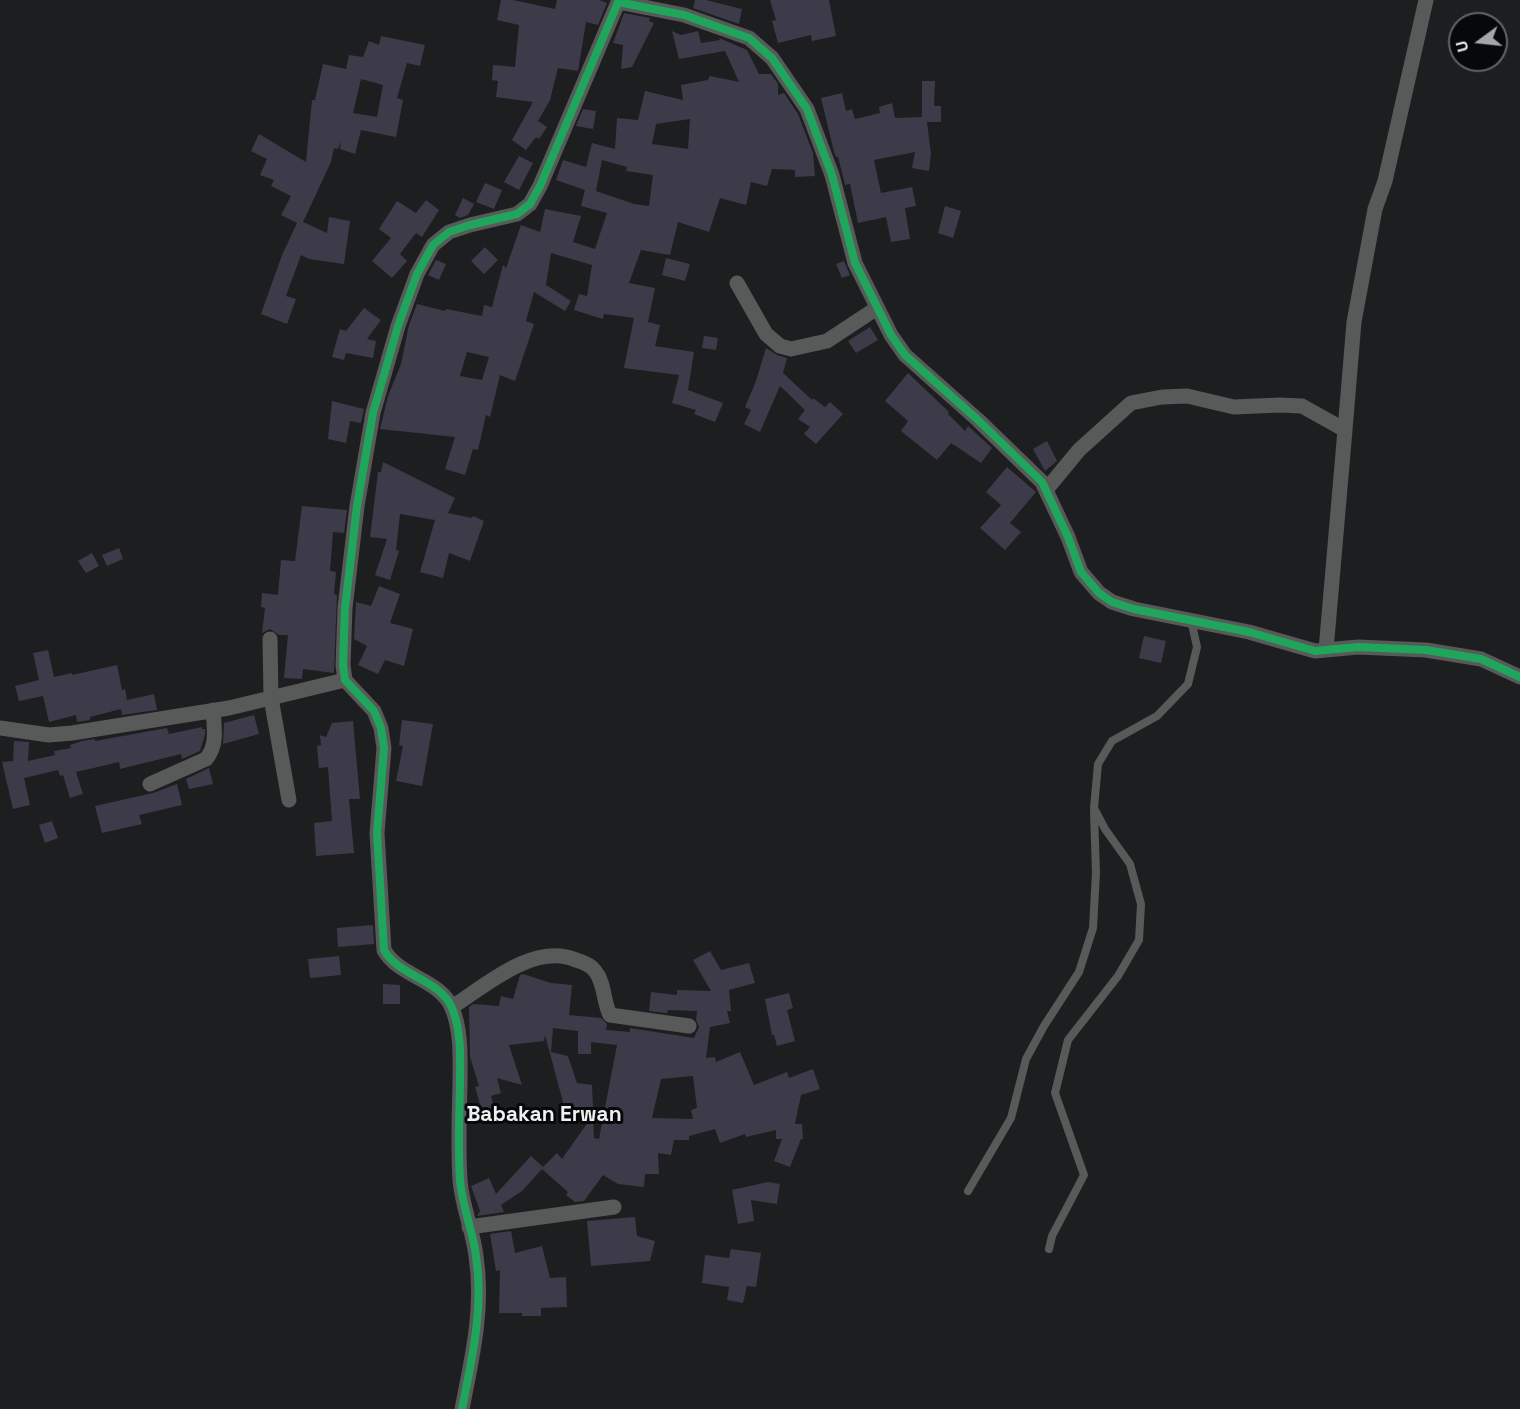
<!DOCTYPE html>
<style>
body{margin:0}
#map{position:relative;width:1520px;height:1409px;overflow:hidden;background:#1d1e1f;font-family:"Space Grotesk",sans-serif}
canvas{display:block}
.north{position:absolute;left:1448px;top:12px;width:60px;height:60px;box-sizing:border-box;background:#070809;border:2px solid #636465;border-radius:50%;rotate:255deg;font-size:16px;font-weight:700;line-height:24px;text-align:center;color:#eeeff0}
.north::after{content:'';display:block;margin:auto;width:21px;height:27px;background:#a5a6a7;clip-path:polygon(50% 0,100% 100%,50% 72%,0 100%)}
</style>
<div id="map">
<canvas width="1520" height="1409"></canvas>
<div class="north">U</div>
</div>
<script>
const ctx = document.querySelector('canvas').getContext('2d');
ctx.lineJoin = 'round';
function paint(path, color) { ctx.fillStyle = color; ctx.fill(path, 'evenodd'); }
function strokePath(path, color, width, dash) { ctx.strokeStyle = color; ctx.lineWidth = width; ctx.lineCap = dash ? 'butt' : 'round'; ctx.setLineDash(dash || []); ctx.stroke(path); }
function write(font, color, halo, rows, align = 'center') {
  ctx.font = font + ' "Space Grotesk",sans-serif'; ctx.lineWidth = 6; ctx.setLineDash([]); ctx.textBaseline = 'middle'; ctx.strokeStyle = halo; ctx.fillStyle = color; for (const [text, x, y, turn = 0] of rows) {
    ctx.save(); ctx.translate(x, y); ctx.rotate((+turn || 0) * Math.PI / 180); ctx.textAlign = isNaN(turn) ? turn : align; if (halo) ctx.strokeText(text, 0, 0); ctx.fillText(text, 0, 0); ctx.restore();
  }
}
paint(new Path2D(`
 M 501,0 L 513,0 L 555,9 L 557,0 L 599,0 L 607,3 L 598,25 L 586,22 L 578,71 L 558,68 L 550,100 L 538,121 L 547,127 L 539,139 L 536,137 L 526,150 L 512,140 L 533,102 L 496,97 L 498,81 L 492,80 L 493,65 L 515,67 L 519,25 L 497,20 Z
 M 695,0 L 706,0 L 742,9 L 739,24 L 693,8 Z
 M 770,0 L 829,0 L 836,36 L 812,41 L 811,35 L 778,43 L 772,21 L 776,20 Z
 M 624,13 L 650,18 L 649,21 L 654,23 L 632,67 L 621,69 L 623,45 L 613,43 Z
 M 672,31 L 681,35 L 698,31 L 701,43 L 720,40 L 719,38 L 747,50 L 759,74 L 771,74 L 778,84 L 778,95 L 784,93 L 798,114 L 813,153 L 815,176 L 795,177 L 795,170 L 772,169 L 767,186 L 751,182 L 746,205 L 720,198 L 709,232 L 678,222 L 670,255 L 641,250 L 629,283 L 655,288 L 648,322 L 660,325 L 655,346 L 694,352 L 688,390 L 723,403 L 715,422 L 694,414 L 696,410 L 672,403 L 679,375 L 624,368 L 634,318 L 604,314 L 603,319 L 574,310 L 579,294 L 587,296 L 592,265 L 551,253 L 546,285 L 571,301 L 565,311 L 534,292 L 526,321 L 534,324 L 515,381 L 500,375 L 490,417 L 486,415 L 478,450 L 473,449 L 465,475 L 445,469 L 455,437 L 380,429 L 388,396 L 401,364 L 409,325 L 417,304 L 445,311 L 446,309 L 482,316 L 484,305 L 492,307 L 503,265 L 506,268 L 521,225 L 540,232 L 545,209 L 581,216 L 573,242 L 595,249 L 607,213 L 581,206 L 585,190 L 556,180 L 563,160 L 586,167 L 592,143 L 615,149 L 617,118 L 638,120 L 645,91 L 683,100 L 681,85 L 708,80 L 710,76 L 739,82 L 725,51 L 679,59 ZM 690,119 L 688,149 L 652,144 L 656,124 ZM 602,160 L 627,167 L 626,171 L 653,175 L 649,206 L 634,204 L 596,191 ZM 467,352 L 489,357 L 482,380 L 460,376 Z
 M 381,36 L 425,45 L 420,66 L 407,63 L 397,98 L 403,100 L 396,137 L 361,130 L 355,154 L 340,149 L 341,141 L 338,149 L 334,148 L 331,162 L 303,222 L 327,233 L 329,217 L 350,221 L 344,264 L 309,259 L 301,255 L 286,296 L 296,299 L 287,324 L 261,314 L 282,255 L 297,223 L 281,215 L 291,196 L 271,186 L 274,180 L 260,175 L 267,159 L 251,151 L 259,134 L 306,162 L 312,100 L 315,100 L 323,64 L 346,69 L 349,55 L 363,57 L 369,41 L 379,45 ZM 361,79 L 383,85 L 377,117 L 353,113 Z
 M 922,81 L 935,81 L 934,106 L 941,106 L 941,122 L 927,122 L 931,154 L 929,171 L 912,168 L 915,152 L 874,160 L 881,193 L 912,187 L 916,206 L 905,208 L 910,239 L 891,242 L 886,217 L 858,223 L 850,184 L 845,185 L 838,157 L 836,157 L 834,152 L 821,98 L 842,93 L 846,111 L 852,109 L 855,119 L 880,113 L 879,107 L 892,103 L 895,118 L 922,117 Z
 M 583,109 L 596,111 L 593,129 L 576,126 Z
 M 519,156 L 533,163 L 519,190 L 504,182 Z
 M 485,183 L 502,190 L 494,209 L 476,202 Z
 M 463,198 L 474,204 L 468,215 L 460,218 L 455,215 Z
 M 426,200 L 439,210 L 422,237 L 416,233 L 400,254 L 407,261 L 392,278 L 372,261 L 391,238 L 379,229 L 397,201 L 416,213 Z
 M 945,206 L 961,211 L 953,238 L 938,233 Z
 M 485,247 L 498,260 L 484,274 L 471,261 Z
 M 666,258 L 690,264 L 685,281 L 662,275 Z
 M 436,260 L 446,264 L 439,280 L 428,275 Z
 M 844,261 L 850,275 L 842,278 L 836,264 Z
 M 364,308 L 381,320 L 367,339 L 376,341 L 373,358 L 346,353 L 344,360 L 332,357 L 340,329 L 346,331 Z
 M 870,327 L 878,340 L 856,353 L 848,341 Z
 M 704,336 L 718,338 L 716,350 L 702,348 Z
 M 766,348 L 777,355 L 787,358 L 783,373 L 812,400 L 813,398 L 825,407 L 830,402 L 843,414 L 816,444 L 804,434 L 810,427 L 798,419 L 805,410 L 780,386 L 760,432 L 744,424 L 751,410 L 745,407 L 756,381 Z
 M 908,373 L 949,412 L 948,414 L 965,431 L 968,426 L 992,448 L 981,463 L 951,443 L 937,460 L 901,431 L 908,421 L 885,401 Z
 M 332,401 L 364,409 L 361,423 L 350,421 L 346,443 L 328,439 Z
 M 1047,441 L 1057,461 L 1045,471 L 1033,449 Z
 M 383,462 L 455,498 L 448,513 L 472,518 L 473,516 L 484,521 L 470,561 L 449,553 L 443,578 L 420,572 L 435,520 L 400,514 L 396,550 L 399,551 L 390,580 L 375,575 L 387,539 L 370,537 L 378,472 L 381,472 Z
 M 1007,467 L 1036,492 L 1010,523 L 1021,532 L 1005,550 L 980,528 L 1001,505 L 986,492 Z
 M 302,506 L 347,510 L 344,533 L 333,532 L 330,571 L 336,572 L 334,594 L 337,595 L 334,673 L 303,669 L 302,679 L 284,678 L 288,635 L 279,635 L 270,629 L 262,633 L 265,608 L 261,607 L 262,593 L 278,595 L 281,560 L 295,561 Z
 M 119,548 L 123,559 L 107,566 L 102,555 Z
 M 92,553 L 99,566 L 86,573 L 78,561 Z
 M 379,586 L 400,594 L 390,623 L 413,629 L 404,666 L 385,660 L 378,674 L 358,665 L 367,646 L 354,639 L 356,602 L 371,606 Z
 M 1144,636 L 1166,641 L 1161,663 L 1139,658 Z
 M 48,650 L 54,677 L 72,673 L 72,675 L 117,665 L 122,690 L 125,689 L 127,700 L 154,694 L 157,710 L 122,715 L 121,709 L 90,717 L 90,720 L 77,722 L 76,715 L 49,722 L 43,696 L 19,701 L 15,686 L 39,680 L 33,653 Z
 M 254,715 L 259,734 L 223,744 L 224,723 Z
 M 402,720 L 433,724 L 422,786 L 396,781 L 403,746 L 399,745 Z
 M 353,721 L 360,799 L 349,799 L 354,853 L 316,856 L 314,823 L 332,821 L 328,767 L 319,768 L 317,746 L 321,745 L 320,735 L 326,737 L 332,723 Z
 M 202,727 L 202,729 L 205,729 L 205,735 L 200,751 L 182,759 L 181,754 L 120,769 L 119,762 L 76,772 L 83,794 L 70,798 L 63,775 L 60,776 L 58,770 L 24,778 L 30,805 L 13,809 L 2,762 L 13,761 L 14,741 L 29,742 L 28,761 L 55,755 L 54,751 L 71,748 L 70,745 L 82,741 L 95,739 L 95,741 L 167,728 L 169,734 Z
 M 209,768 L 213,784 L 189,789 L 186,779 Z
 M 177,784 L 182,805 L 139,815 L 142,824 L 102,833 L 95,806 L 153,793 Z
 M 52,821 L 58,838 L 45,843 L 39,825 Z
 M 373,925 L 374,944 L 338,947 L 337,928 Z
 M 710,951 L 721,970 L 749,963 L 755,983 L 729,990 L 731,1011 L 727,1011 L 730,1023 L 710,1027 L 706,1058 L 715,1057 L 716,1062 L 740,1052 L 754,1085 L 787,1072 L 789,1078 L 813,1069 L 820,1089 L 801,1095 L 795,1124 L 802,1124 L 803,1139 L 801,1139 L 790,1167 L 774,1161 L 782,1139 L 776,1139 L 776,1130 L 746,1137 L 745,1134 L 720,1143 L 715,1129 L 689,1136 L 689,1140 L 674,1140 L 671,1155 L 658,1153 L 659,1174 L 645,1174 L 644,1187 L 618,1184 L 603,1175 L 584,1201 L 575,1202 L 566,1195 L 568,1192 L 542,1169 L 522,1191 L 501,1205 L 504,1212 L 477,1216 L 480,1211 L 471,1186 L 489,1178 L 496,1194 L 531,1156 L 543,1167 L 557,1153 L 562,1159 L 593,1115 L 594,1138 L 599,1139 L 617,1045 L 591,1042 L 591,1054 L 578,1054 L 578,1031 L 553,1028 L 551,1052 L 568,1056 L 577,1083 L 592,1085 L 593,1108 L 566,1113 L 545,1035 L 544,1041 L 509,1045 L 522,1085 L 497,1078 L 501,1093 L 491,1096 L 496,1113 L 480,1119 L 476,1105 L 480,1104 L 475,1087 L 479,1086 L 470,1057 L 469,1007 L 473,1004 L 499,1006 L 501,996 L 513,999 L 520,975 L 523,974 L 551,983 L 572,985 L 569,1015 L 601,1018 L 607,1024 L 606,1030 L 630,1032 L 630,1028 L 694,1038 L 699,1027 L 696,1020 L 697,1011 L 668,1010 L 667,1013 L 649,1011 L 651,992 L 677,995 L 677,990 L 711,991 L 693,960 ZM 693,1076 L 697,1108 L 691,1110 L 693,1119 L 652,1118 L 661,1079 Z
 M 339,956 L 341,975 L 310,978 L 308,959 Z
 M 383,984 L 400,985 L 400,1004 L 383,1004 Z
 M 789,993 L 793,1008 L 787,1010 L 795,1041 L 777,1046 L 774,1035 L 772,1035 L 765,999 Z
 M 768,1182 L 780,1184 L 777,1204 L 751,1200 L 754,1221 L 738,1224 L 732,1190 Z
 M 635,1217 L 637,1236 L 655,1241 L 650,1261 L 591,1266 L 587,1221 Z
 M 511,1231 L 515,1253 L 542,1246 L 550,1278 L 566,1277 L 567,1307 L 541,1308 L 541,1316 L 522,1316 L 522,1313 L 499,1313 L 500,1270 L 496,1271 L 490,1234 Z
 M 731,1249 L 761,1253 L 756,1287 L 747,1286 L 743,1303 L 727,1300 L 729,1287 L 702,1283 L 705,1255 L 729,1258 Z`), '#3d3b49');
strokePath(new Path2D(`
 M 968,1191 L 1011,1118 L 1026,1059 L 1044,1026 L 1079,972 L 1093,928 L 1096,873 L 1094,812
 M 1049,1249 L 1052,1236 L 1084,1175 L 1055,1093 L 1068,1040 L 1118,976 L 1139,940 L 1141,904 L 1130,864 L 1105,829 L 1094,808 L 1098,764 L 1112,741 L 1157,716 L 1188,684 L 1197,647 L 1191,620`), '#585959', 8);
strokePath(new Path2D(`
 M 618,2 L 684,15 L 749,38 L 772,58 L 807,109 L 832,175 L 855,263 L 891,335 L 905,355 L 978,420 L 1042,482 L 1068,537 L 1081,572 L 1099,593 L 1112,602 L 1134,609 L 1249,632 L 1315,651 L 1358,647 L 1426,650 L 1481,659 L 1520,677
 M 737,283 L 766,334 L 780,346 L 791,349 L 827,341 L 877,308
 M 1046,490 L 1079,450 L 1131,403 L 1162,397 L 1187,396 L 1234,407 L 1280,405 L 1302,406 L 1345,430 L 1354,322 L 1375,209 L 1385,181 L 1426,0
 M 270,639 L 271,698 L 289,800
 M 1326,650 L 1345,430
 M 0,728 L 49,735 L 72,733 L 229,708 L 345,680
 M 150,784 L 206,759 C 218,745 214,727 213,710
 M 452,1007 C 485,986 534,942 576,960 C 583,962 591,965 595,971 C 605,983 603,1001 610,1015 L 689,1026
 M 469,1227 L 614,1207
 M 462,1409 C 472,1358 484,1308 476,1256 C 473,1231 462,1206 460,1180 C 458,1149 459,1116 460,1085 C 460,1060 462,1032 452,1008 C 440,979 399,977 384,950 L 377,833 L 384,748 L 381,728 L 374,711 L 345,680 L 343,665 L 345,608 L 357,506 L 373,413 L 398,326 L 417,274 L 433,245 L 449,232 L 470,225 L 517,214 L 530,204 L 540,186 L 619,0`), '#585959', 15);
strokePath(new Path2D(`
 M 618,2 L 684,15 L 749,38 L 772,58 L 807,109 L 832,175 L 855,263 L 891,335 L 905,355 L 978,420 L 1042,482 L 1068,537 L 1081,572 L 1099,593 L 1112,602 L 1134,609 L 1249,632 L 1315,651 L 1358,647 L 1426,650 L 1481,659 L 1520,677
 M 462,1409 C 472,1358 484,1308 476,1256 C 473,1231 462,1206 460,1180 C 458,1149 459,1116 460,1085 C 460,1060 462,1032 452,1008 C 440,979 399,977 384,950 L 377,833 L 384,748 L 381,728 L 374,711 L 345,680 L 343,665 L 345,608 L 357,506 L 373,413 L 398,326 L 417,274 L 433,245 L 449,232 L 470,225 L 517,214 L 530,204 L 540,186 L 619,0`), '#20a55d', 8);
write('bold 21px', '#eeeff0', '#070809', [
 ["Babakan Erwan",544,1115]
]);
</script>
